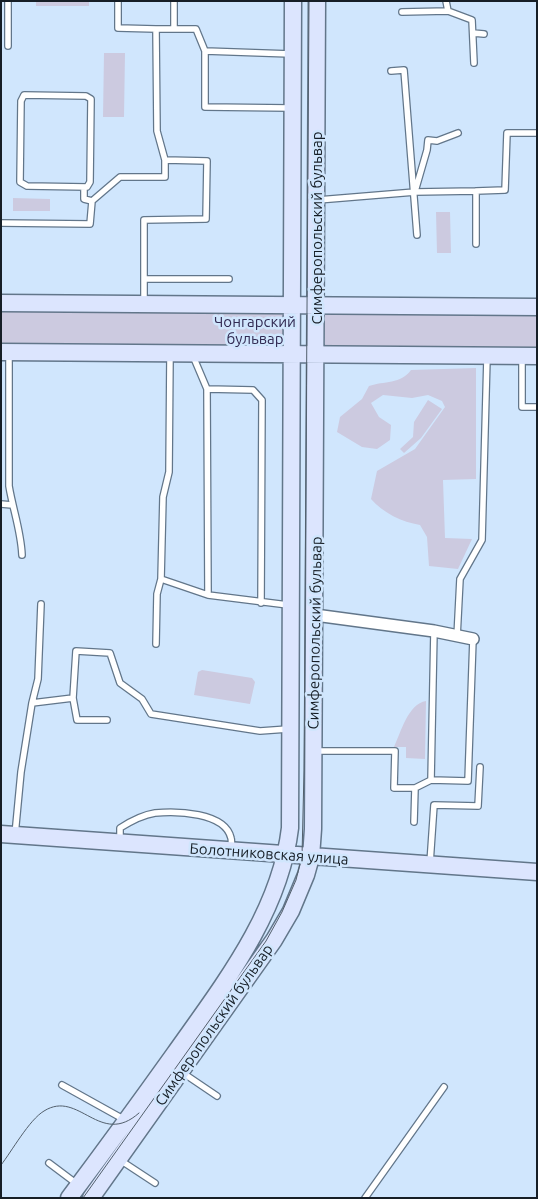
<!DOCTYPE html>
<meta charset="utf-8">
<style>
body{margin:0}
#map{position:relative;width:538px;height:1199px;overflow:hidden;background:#d0e6fd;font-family:Ubuntu,sans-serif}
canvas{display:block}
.frame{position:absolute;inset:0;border:2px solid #161e26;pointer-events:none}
</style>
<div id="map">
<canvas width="538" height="1199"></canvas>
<div class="frame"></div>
</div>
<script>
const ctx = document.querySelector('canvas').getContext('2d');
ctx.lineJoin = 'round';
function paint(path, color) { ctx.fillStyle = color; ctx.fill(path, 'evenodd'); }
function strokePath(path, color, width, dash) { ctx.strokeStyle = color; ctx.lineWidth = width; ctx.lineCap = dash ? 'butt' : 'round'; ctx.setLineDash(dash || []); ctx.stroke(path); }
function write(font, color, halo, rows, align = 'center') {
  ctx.font = font + ' Ubuntu,sans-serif'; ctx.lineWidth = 5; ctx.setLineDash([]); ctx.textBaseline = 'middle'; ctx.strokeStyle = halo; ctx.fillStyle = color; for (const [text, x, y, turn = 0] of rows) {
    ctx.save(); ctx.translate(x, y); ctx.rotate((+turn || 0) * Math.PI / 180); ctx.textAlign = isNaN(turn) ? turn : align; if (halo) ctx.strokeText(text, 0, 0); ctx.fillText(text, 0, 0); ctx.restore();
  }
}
paint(new Path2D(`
 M 36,1 L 89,1 L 89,6 L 36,6 Z
 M 104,53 L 125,53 L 124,117 L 103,117 Z
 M 13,198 L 50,199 L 50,211 L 13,211 Z
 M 436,212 L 450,212 L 451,253 L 437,253 Z
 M 1,311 L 284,312 L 284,350 L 1,346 Z
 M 324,313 L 537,314 L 537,352 L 325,350 Z
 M 476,368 L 476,479 L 443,480 L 445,538 L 472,539 L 458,569 L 429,566 L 427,537 L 420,525 C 402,522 383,513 371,499 L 377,471 L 415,449 L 445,407 L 442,401 L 428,395 L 412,398 L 383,395 L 371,403 L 379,417 L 391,425 L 390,440 L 377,449 L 362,447 L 337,432 L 340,417 L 362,399 L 369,386 C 384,381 401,384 411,370 Z
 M 428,400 L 442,409 L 421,438 L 404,453 L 400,449 L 413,437 L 414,422 Z
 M 202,670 L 252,678 L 255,682 L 250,704 L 194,695 L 198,672 Z
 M 426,701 L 425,759 L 406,758 L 406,747 L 394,747 C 401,732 408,704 426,701 Z`), '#cccae0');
const lane = new Path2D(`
 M 8,1 L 8,46
 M 118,1 L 118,28 L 156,29
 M 446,1 L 448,11 L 472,20 L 474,63
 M 402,12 L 448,11
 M 174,29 L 196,29 L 205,51 L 205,107 L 290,108
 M 473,33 L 484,34
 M 205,51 L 291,54
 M 391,71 L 404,70 L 417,235
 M 24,95 L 86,96 L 91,99 L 90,182 L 87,187 L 27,186 L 20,182 L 21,101 Z
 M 84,187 L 84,199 L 92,201
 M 416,188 L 427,150 L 428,140 L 437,141 L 458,133
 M 476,191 L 505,190 L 507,133 L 537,133
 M 318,200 L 415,192 L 476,191 L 476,244
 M 1,223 L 90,224 L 92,201 L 120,177 L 165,177 L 165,160 L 157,131 L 156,29 L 174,29 L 174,1
 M 144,279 L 229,279
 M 144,302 L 144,220 L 206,219 L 207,161 L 165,160
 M 9,354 L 9,486 C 13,510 21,531 22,555
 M 193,356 L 207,389 L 208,595 L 288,605
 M 522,358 L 522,407 L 537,407
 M 207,389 L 253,390 L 262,400 L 261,603
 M 1,504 L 12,505
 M 161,579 L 208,595
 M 434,631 L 431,780 L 468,781 L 473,639
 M 457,637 L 460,579 L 482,540 L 487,358
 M 156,644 L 157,594 L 161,579 L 163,497 L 169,472 L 170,355
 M 73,698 L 77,720 L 107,720
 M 32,703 L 38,679 L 41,604
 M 315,751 L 395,751 L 394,788 L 415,788 L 414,822
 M 415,788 L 431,780
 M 15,835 L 21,772 L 32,703 L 73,698 L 76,651 L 110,653 L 120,683 L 142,699 L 151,714 L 260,731 L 288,729
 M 120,841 L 120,828 C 131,821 142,815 155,813 C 176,811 225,812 231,838 C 232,841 231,846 231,849
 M 430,863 L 434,805 L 478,806 L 480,767
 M 183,1073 L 217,1096
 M 62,1085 L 125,1120
 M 120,1160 L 155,1183
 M 49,1163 L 77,1184
 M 365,1198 L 444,1087`);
const street = new Path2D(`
 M 315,615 L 434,631 L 473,639`);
const secondary = new Path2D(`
 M 1,303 L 537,307
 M 1,352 L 537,356
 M 1,834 L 537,872
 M 69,1198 C 105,1150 140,1102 175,1053 C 223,985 280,913 290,828 L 293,1
 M 91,1198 L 274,940 L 291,911 L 306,875 L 311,857 L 313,829 L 317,1`);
strokePath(lane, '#62768a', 8);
strokePath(street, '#62768a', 14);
strokePath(secondary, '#62768a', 19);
strokePath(lane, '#fff', 5.5);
strokePath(street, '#fff', 11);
strokePath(secondary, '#dce5fe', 16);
strokePath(new Path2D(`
 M 1,1165 C 12,1151 29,1120 44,1111 C 79,1089 100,1148 139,1113
 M 83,1198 L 266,941 L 282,912 L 296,880 L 302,856 L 304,771 L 309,1`), '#525f6c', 1);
write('15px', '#161e26', '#d0e6fd', [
 ["Симферопольский бульвар",317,228,-90],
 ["Симферопольский бульвар",315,633,-89],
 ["Болотниковская улица",269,854,4],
 ["Симферопольский бульвар",214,1025,-55]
]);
write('15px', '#312a52', '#d0e6fd', [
 ["Чонгарский",255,322],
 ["бульвар",255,339]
]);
</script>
